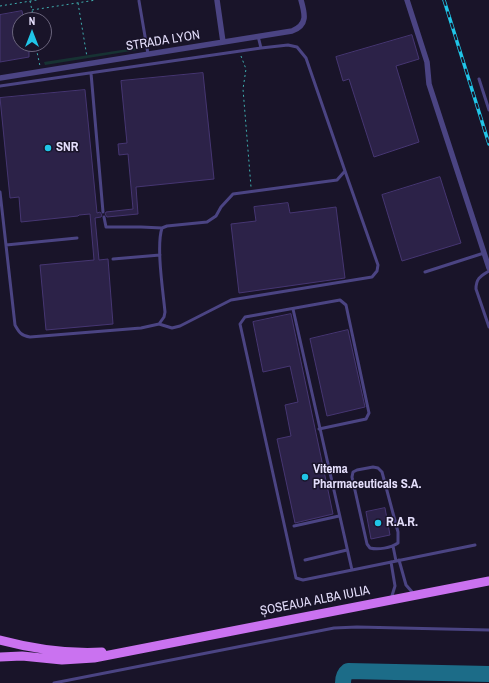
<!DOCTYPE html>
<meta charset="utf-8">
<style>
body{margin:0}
#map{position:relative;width:489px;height:683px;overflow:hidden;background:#191429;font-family:"Archivo Narrow",sans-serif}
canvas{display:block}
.north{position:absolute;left:12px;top:12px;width:40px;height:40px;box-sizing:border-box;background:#191429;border:1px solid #6b657d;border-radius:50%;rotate:0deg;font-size:11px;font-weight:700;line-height:16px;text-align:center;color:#e5dffc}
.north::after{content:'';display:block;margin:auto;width:14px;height:18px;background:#20c5e7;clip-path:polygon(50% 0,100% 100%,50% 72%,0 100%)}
</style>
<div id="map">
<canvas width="489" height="683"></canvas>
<div class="north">N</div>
</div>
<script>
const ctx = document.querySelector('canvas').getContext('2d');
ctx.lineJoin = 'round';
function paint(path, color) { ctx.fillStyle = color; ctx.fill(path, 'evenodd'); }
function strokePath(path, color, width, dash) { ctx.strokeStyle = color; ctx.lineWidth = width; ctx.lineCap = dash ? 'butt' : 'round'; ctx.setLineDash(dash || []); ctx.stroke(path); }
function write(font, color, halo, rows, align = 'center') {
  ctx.font = font + ' "Archivo Narrow",sans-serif'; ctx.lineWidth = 3; ctx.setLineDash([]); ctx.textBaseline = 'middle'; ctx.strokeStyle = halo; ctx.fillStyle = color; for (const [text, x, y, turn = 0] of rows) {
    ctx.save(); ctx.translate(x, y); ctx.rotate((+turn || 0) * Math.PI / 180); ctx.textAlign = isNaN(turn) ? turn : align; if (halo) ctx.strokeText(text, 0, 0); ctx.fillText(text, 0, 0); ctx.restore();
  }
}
paint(new Path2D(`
 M 141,47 L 137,50 L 45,65 L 44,62 Z`), '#173233');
strokePath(new Path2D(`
 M 343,683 C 343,678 344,674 348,671 L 489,674`), '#1c6c88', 16);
const building = new Path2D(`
 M 22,11 L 24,20 L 20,20 L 20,44 L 27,44 L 28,46 L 37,44 L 38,50 L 29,51 L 29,57 L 0,62 L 0,15 Z
 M 412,35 L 419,59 L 396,66 L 419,142 L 374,157 L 349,79 L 343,81 L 336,57 Z
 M 203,73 L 214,179 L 136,187 L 138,214 L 107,217 L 105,214 L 106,212 L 133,209 L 128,154 L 119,155 L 118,144 L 127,143 L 121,81 Z
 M 85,90 L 97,213 L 100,212 L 102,215 L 101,217 L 95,218 L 99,260 L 108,259 L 113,324 L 46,330 L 40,265 L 94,260 L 90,214 L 79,215 L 78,216 L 21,222 L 19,197 L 10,198 L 0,98 Z
 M 440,177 L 461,243 L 402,261 L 382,195 Z
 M 288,203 L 290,213 L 336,207 L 345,278 L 239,293 L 231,224 L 256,221 L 254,207 Z
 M 291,314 L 333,514 L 295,523 L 277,439 L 291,436 L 285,405 L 298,402 L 290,366 L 263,372 L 253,322 Z
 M 348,330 L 365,407 L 327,416 L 310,339 Z
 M 385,508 L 390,535 L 371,539 L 366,512 Z`);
paint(building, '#2c2248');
strokePath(building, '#463672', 1);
strokePath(new Path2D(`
 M 30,1 L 34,20
 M 78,3 L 87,57
 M 0,6 L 37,0
 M 32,10 L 96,0
 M 38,44 L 39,49 L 37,52 L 40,66
 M 241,56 L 246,69 L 243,89 L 251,187`), '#3fafb0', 1, [2, 3]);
strokePath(new Path2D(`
 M 139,1 L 148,54
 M 91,73 L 103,212
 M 479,79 L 489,110
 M 0,86 L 261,48
 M 0,192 L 15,325 C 19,332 21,336 30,337 L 141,328 L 159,324 L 164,317 L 165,312 C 163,291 156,246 162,228 L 167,226 L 207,222 L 216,216 L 221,207 L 233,194 L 337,180 L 345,171 L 306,58 L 297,47 L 288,45 L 261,48 L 258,36
 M 104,217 L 106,227 L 141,227 L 162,228
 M 6,245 L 77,238
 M 113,259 L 160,255
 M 489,271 C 481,276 476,278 476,289 L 489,327
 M 425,272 L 484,253
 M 293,309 L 352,570
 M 159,324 L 172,328 L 180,326 L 231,300 L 372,277 L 377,271 L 378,265 L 345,171
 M 319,429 L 366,419 L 369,413 L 346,305 L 340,300 L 245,317 L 240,324 L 296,578 L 303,580 L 475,545
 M 373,467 L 378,468 L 382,472 L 398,532 L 398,543 C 391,548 378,550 370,548 L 367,544 L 352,477 L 353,472 L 357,470 Z
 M 294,526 L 339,516
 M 393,546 L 396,561
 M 305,560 L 347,550
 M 399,560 L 406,585 L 413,593
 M 391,562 L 395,586 L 391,599
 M 54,683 L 334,628 L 357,627 L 489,630`), '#4b4483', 3);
strokePath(new Path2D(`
 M 217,0 L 223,42
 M 407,0 L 427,62 L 429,84 L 489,268
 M 0,78 L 292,31 C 308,25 305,14 301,0`), '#4b4483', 5.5);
strokePath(new Path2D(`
 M 0,640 C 34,649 67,654 102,652
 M 0,657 L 22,656 L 62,660 L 94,658 L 489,581`), '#ca72f0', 9);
const rail = new Path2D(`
 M 444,0 L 489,144`);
strokePath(rail, '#20c5e7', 3.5);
strokePath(rail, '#191429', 2, [6]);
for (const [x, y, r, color] of [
 [48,148,4,"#20c5e7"],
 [305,477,4,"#20c5e7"],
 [378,523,4,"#20c5e7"]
]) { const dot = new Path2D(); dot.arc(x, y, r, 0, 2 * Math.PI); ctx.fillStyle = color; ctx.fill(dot); strokePath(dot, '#191429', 1.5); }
write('13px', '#e5dffc', '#191429', [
 ["STRADA LYON",163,41,-9],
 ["ȘOSEAUA ALBA IULIA",315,601,-11]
]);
write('bold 13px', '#e5dffc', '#191429', [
 ["SNR",56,148],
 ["Vitema",313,470],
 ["Pharmaceuticals S.A.",313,485],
 ["R.A.R.",386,523]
], 'left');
</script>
